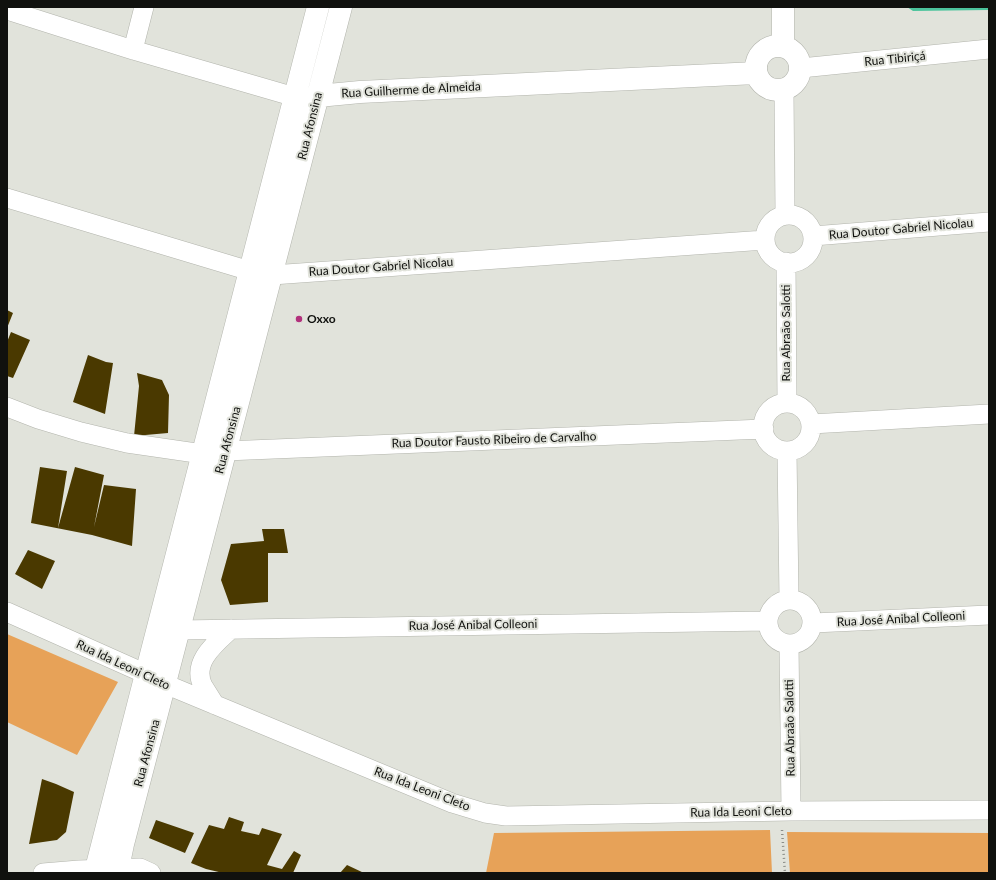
<!DOCTYPE html>
<meta charset="utf-8">
<style>
body{margin:0}
#map{position:relative;width:996px;height:880px;overflow:hidden;background:#e1e3db;font-family:Lato,sans-serif}
canvas{display:block}
.frame{position:absolute;inset:0;border:8px solid #10110e;pointer-events:none}
</style>
<div id="map">
<canvas width="996" height="880"></canvas>
<div class="frame"></div>
</div>
<script>
const ctx = document.querySelector('canvas').getContext('2d');
ctx.lineJoin = 'round';
function paint(path, color) { ctx.fillStyle = color; ctx.fill(path, 'evenodd'); }
function strokePath(path, color, width, dash) { ctx.strokeStyle = color; ctx.lineWidth = width; ctx.lineCap = dash ? 'butt' : 'round'; ctx.setLineDash(dash || []); ctx.stroke(path); }
function write(font, color, halo, rows, align = 'center') {
  ctx.font = font + ' Lato,sans-serif'; ctx.lineWidth = 4; ctx.setLineDash([]); ctx.textBaseline = 'middle'; ctx.strokeStyle = halo; ctx.fillStyle = color; for (const [text, x, y, turn = 0] of rows) {
    ctx.save(); ctx.translate(x, y); ctx.rotate((+turn || 0) * Math.PI / 180); ctx.textAlign = isNaN(turn) ? turn : align; if (halo) ctx.strokeText(text, 0, 0); ctx.fillText(text, 0, 0); ctx.restore();
  }
}
paint(new Path2D(`
 M 7,634 L 118,682 L 77,755 L 7,722 Z
 M 770,830 L 772,873 L 486,873 L 494,833 Z
 M 787,832 L 989,833 L 989,873 L 790,873 Z`), '#e7a258');
paint(new Path2D(`
 M 907,7 L 989,7 L 989,10 L 913,11 Z`), '#4cc49c');
paint(new Path2D(`
 M 7,310 L 13,313 L 7,328 Z
 M 11,332 L 30,340 L 13,378 L 7,376 L 7,342 Z
 M 88,355 L 106,362 L 113,363 L 105,414 L 73,402 Z
 M 137,373 L 162,380 L 169,395 L 168,433 L 134,436 L 139,386 Z
 M 40,467 L 67,471 L 58,528 L 75,467 L 104,475 L 94,527 L 104,485 L 136,489 L 132,546 L 92,535 L 31,523 Z
 M 262,529 L 284,529 L 288,553 L 268,553 L 268,602 L 230,605 L 221,580 L 231,544 L 264,541 Z
 M 28,550 L 55,561 L 42,589 L 15,574 Z
 M 42,779 L 56,784 L 74,792 L 66,832 L 57,840 L 29,844 Z
 M 229,817 L 244,822 L 241,831 L 259,835 L 262,828 L 282,834 L 267,865 L 282,869 L 294,851 L 301,855 L 293,873 L 223,873 L 206,869 L 191,863 L 209,825 L 224,829 Z
 M 156,820 L 194,833 L 185,853 L 149,838 Z
 M 347,865 L 364,873 L 340,873 Z`), '#4a3900');
const minor = new Path2D(`
 M 7,10 L 133,50 L 295,97 L 309,97
 M 133,50 L 144,7
 M 801,68 L 989,49
 M 784,90 L 785,215
 M 7,198 L 250,271 L 272,275 L 765,240
 M765 239a24 24 0 1 1 48 0a24 24 0 1 1-48 0Z
 M 813,236 L 989,222
 M 786,262 L 787,403
 M763 427a24 24 0 1 1 48 0a24 24 0 1 1-48 0Z
 M 7,407 L 38,419 L 81,432 L 127,443 L 203,454 L 225,451 L 764,429
 M 811,424 L 989,414
 M 787,451 L 789,599
 M768 622a22 22 0 1 1 44 0a22 22 0 1 1-44 0Z
 M 7,612 L 146,674 L 165,684 L 452,803 L 485,813 L 506,816 L 791,811 L 989,810
 M 813,623 L 989,615
 M 179,630 L 768,621
 M 789,644 L 791,811
 M 215,705 C 211,699 207,692 203,686 C 191,662 216,643 231,629
 M 43,873 L 79,870 L 140,868 L 151,873`);
const major = new Path2D(`
 M 783,7 L 783,46
 M756 68a22 22 0 1 1 44 0a22 22 0 1 1-44 0Z
 M 318,96 L 360,92 L 756,73
 M 95,873 L 146,674 L 318,7
 M 117,873 L 123,844 L 341,7`);
strokePath(minor, '#b2b4ac', 20);
strokePath(major, '#b2b4ac', 23);
strokePath(new Path2D(`
 M 782,830 L 785,873`), '#8b8d87', 2.5, [1, 3]);
strokePath(minor, '#fff', 19);
strokePath(major, '#fff', 22);
for (const [x, y, r, color] of [
 [299,319,4,"#b2317c"]
]) { const dot = new Path2D(); dot.arc(x, y, r, 0, 2 * Math.PI); ctx.fillStyle = color; ctx.fill(dot); strokePath(dot, '#e1e3db', 1.5); }
write('12px', '#10110e', '#e1e3db', [
 ["Rua Tibiriçá",895,59,-6],
 ["Rua Guilherme de Almeida",411,90,-3],
 ["Rua Afonsina",310,126,-76],
 ["Rua Doutor Gabriel Nicolau",901,229,-5],
 ["Rua Doutor Gabriel Nicolau",381,267,-4],
 ["Rua Abraão Salotti",786,333,-90],
 ["Rua Afonsina",228,440,-75],
 ["Rua Doutor Fausto Ribeiro de Carvalho",494,440,-2],
 ["Rua José Anibal Colleoni",901,619,-3],
 ["Rua José Anibal Colleoni",473,625,-1],
 ["Rua Ida Leoni Cleto",123,665,25],
 ["Rua Abraão Salotti",790,728,-91],
 ["Rua Afonsina",147,753,-75],
 ["Rua Ida Leoni Cleto",422,789,21],
 ["Rua Ida Leoni Cleto",741,812,-1]
]);
write('bold 12px', '#10110e', '#e1e3db', [
 ["Oxxo",307,319]
], 'left');
</script>
